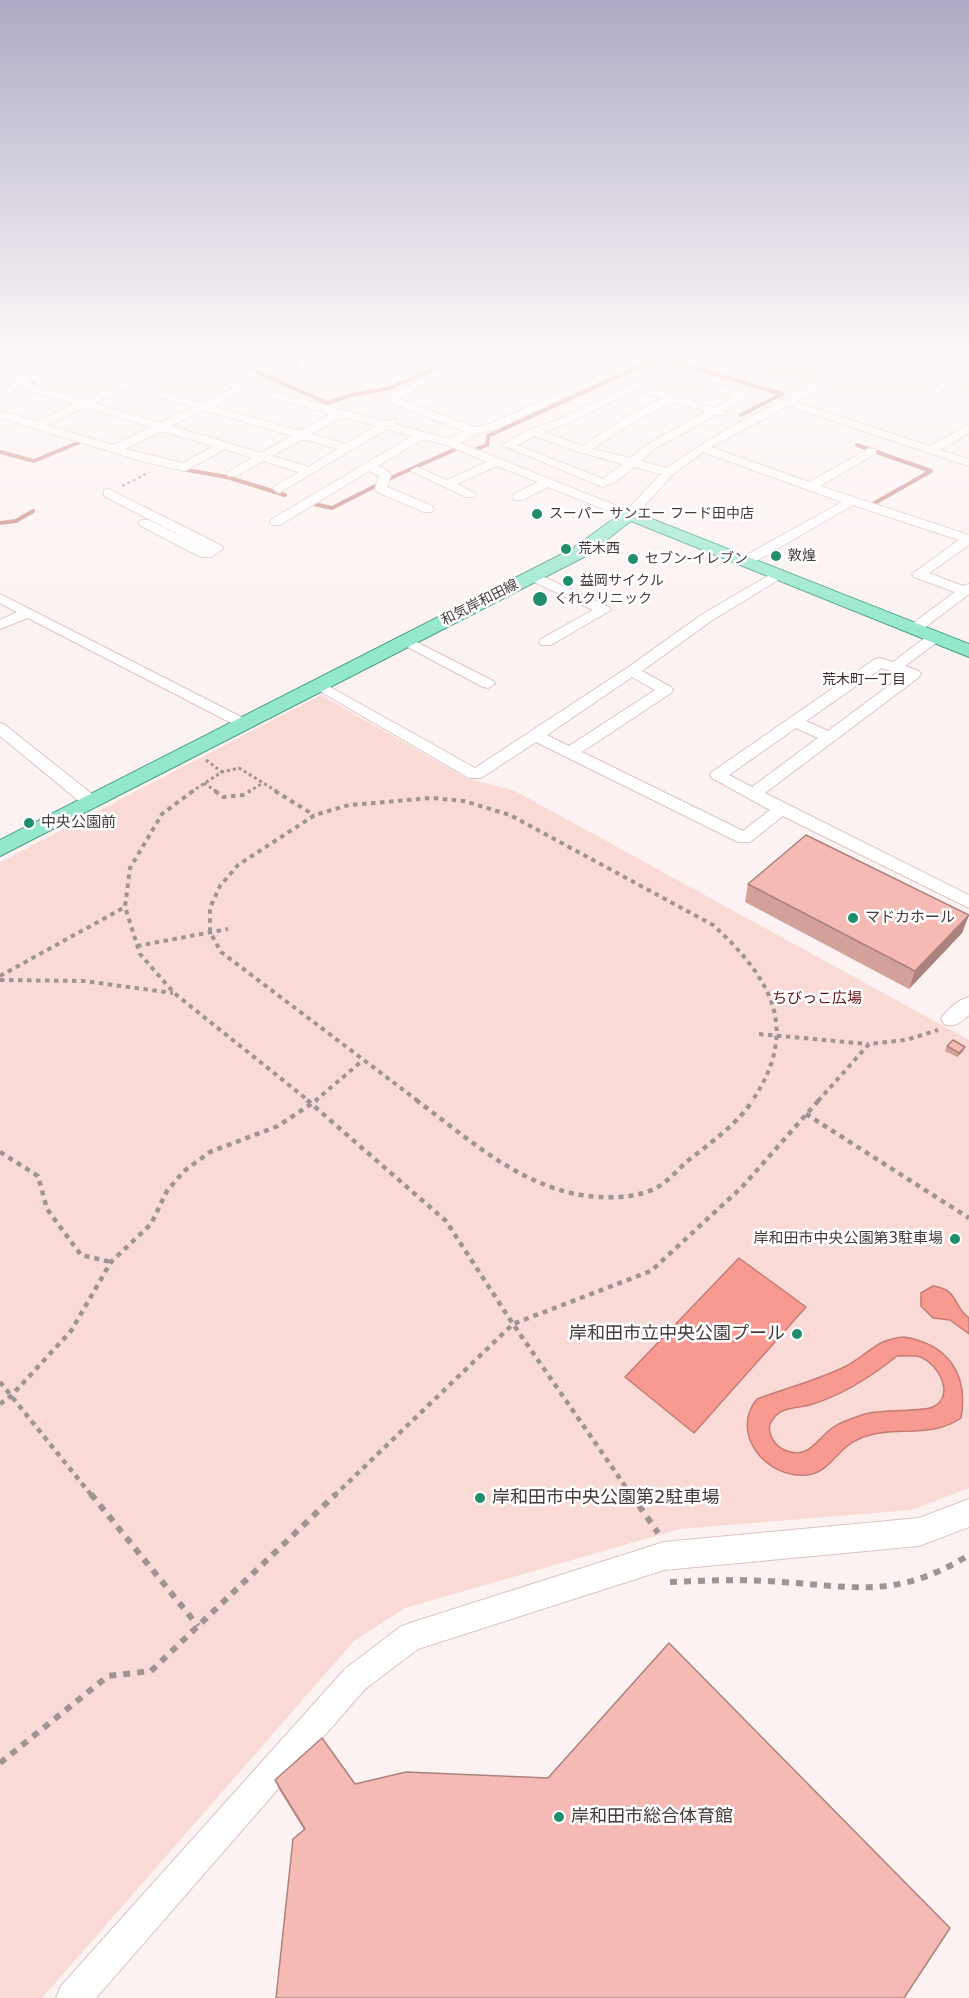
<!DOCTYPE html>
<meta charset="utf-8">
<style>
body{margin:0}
canvas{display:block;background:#fcf2f1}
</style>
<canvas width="969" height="1998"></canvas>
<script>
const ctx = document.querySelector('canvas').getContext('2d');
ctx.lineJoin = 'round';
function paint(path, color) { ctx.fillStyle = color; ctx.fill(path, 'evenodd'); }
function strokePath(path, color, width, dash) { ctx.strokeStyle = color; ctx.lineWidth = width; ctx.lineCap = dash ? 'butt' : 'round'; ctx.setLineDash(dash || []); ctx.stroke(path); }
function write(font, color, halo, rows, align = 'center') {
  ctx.font = font + ' "DejaVu Sans","Noto Sans JP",sans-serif'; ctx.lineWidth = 5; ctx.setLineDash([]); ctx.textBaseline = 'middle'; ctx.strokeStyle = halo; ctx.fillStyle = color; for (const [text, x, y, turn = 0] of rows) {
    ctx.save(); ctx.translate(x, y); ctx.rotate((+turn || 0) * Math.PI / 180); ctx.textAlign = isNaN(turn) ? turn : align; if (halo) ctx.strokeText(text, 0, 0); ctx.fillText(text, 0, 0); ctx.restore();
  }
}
paint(new Path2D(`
 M 724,360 L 844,360 L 803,381 Z
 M 321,695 L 466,778 L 515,791 L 969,1040 L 969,1488 L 912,1510 L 680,1529 L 405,1608 L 354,1641 L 42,1998 L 0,1998 L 0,862 Z`), '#fadad6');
const water = new Path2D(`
 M 739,1258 L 806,1307 L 694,1433 L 625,1377 Z
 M 933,1286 C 960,1290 952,1306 969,1318 L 969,1334 L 950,1320 L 933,1318 L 921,1306 L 921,1293 Z
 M 904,1337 C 947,1344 969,1373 961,1418 C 930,1440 892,1424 859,1439 C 838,1447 830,1473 807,1475 C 766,1479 729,1433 757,1399 C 786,1388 815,1381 842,1368 C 867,1357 874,1339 904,1337 ZM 897,1356 C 904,1356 914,1355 920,1357 C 938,1363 956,1396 933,1407 C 922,1412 883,1409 865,1414 C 854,1418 842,1421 832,1428 C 816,1440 809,1459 787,1451 C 781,1449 776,1445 773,1440 C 769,1433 768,1425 773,1419 C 781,1407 798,1408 810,1405 C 843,1395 871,1377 897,1356 Z`);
paint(water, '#f99a90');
strokePath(water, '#c37d76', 1.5);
strokePath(new Path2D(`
 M 231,360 L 327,403 L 352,395 L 390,388 L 455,360
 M 667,360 L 782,394
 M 24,378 L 34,382 L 29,384
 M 741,415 L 782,394
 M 857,445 L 931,471
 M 477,449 L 487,445 L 488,436 L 654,360
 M 0,452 L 34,461 L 82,441
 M 181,469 L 227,477 L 285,495
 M 314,504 L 332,508 L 395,476 L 454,450
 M 873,504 L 931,471
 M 0,523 L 16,521 L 33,511`), '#c37d76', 4);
const minor = new Path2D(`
 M 61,360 L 75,360 L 68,364 L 127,381 L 158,367 L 142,362 L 141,360 L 156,360 L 183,367 L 204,360 L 218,360 L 217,362 L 194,370 L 384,421 L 396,419 L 398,421 L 394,424 L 450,439 L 464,431 L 388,402 L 387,400 L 389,394 L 470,360 L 483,360 L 398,398 L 474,427 L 490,424 L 632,360 L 644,360 L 497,429 L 476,434 L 460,443 L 627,510 L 661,474 L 634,467 L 617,481 L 603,487 L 502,445 L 529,430 L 560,419 L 671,366 L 675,367 L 675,371 L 747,394 L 747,398 L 724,411 L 724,415 L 716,415 L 656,448 L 641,461 L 667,468 C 727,425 794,394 859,360 L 871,360 L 796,402 L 930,446 L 969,425 L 969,433 L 940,450 L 969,459 L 969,466 L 788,406 L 711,447 L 809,482 L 868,449 L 876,449 L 876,453 L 820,486 L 969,535 L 969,545 L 929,573 L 963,586 L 969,584 L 969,594 L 919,632 L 909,632 L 907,629 L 909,626 L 955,592 L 914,577 L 912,574 L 959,540 L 853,505 L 751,564 L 741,564 L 739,561 L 741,558 L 842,502 L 703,452 L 673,474 L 633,518 L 629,519 L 548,487 L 522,500 L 514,500 L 514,494 L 538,482 L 497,466 L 457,484 L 476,494 L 474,497 L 466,497 L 411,471 L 417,467 L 447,480 L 487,462 L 447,445 L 423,439 L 378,466 L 386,470 L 391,475 L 387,487 L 432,506 L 434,509 L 432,512 L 424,512 L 377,492 L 375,489 L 379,476 L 369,471 L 280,525 L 272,525 L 270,522 L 272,519 L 412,436 L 387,429 L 279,493 L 273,489 L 275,486 L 299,472 L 263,461 L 236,476 L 228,476 L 228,472 L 252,458 L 225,449 L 185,471 L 145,462 L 0,418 L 0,411 L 36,421 L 74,404 L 20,388 L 0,397 L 0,390 L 18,381 L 13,379 L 13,375 ZM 58,367 L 118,385 L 83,400 L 29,384 L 32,381 L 27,377 ZM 169,369 L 234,387 L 202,403 L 137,384 ZM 666,375 L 734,397 L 714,408 L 644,386 ZM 128,388 L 194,407 L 160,423 L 94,403 ZM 245,390 L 331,414 L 300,431 L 213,406 ZM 636,390 L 662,398 L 627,417 L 582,446 L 544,432 L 568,423 ZM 672,402 L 706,412 L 648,444 L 630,458 L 592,449 L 635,421 ZM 85,407 L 151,427 L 113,445 L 46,425 ZM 204,410 L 292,436 L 261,453 L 171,426 ZM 342,417 L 376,426 L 346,444 L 311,434 ZM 162,431 L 214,446 L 183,463 L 125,449 ZM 534,436 L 579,452 L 623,464 L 603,479 L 517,445 ZM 303,439 L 338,449 L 308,467 L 272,456 Z
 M 937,360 L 949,360 L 927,372 L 918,370 Z
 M 969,368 L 969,375 L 931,396 L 927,397 L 922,394 Z
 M 108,489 L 222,546 L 223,549 L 211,557 L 201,557 L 141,526 L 139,523 L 141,520 L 149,520 L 207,549 L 104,496 L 104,490 Z
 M 778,570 L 785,574 L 783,577 L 711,621 L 642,671 L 671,687 L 673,690 L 671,693 L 582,752 L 743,831 L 770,810 L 712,778 L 710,775 L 712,772 L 875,659 L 880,658 L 893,662 L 930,634 L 940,634 L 942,637 L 940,640 L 905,666 L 919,671 L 921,674 L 919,677 L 765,793 L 969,895 L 969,908 L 783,816 L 750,842 L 738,842 L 536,742 L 481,778 L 469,778 L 311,686 L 318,682 L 323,683 L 475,768 L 627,668 L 701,615 ZM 882,668 L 903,675 L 828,731 L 806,721 ZM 632,677 L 655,690 L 569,746 L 547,735 ZM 796,728 L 818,738 L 752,787 L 729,775 Z
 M 533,572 L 609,607 L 611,610 L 551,645 L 541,645 L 539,642 L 541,639 L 593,610 L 528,579 L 526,576 Z
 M 0,594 L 249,721 L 252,724 L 244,729 L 239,727 L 28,618 L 0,629 L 0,620 L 17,612 L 0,603 Z
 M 407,637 L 493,681 L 495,684 L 488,688 L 483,687 L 402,644 L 400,641 Z
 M 0,723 L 5,725 L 97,798 L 99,802 L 97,806 L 85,806 L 0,736 Z
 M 969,997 L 969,1015 C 961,1022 955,1028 944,1024 L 941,1019 C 947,1009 958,1000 969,997 Z
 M 969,1499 L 969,1527 L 919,1546 L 664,1570 L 418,1649 L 365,1689 L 96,1998 L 56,1998 L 61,1986 L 345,1669 L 400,1627 L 410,1623 L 664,1542 L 919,1518 Z`);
const major = new Path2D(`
 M 629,510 L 969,644 L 969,657 L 631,521 L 584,557 L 0,856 L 0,840 L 572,549 L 623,512 Z`);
strokePath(minor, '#dcc4c1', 2);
strokePath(major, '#49a182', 2);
strokePath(new Path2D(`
 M 122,486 L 150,472`), '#9e9493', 2, [3, 3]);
strokePath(new Path2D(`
 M 206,760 L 222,772
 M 204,783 L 217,792
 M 191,792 L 222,772 L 239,768 L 278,792
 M 248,792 L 263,783`), '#9e9493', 3, [3, 3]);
strokePath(new Path2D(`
 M 193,791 L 162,814 L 130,868 L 125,907 L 140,954 L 174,993 L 309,1101
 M 215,791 L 223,797 L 243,795 L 250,791
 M 275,791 L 314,815
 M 137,946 L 228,929
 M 0,976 L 125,907
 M 0,980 L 84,981 L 173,993
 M 759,1034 L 868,1044
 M 315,1101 L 362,1061
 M 418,1101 L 221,952 L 210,932 L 210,908 L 220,886 L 238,865 L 315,815 L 349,805 L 432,798 L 464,801 L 510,815 L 713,925 C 771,978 801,1029 752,1101
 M 818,1101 L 869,1044 L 906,1040 L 938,1030`), '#9e9493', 4, [4.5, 4.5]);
strokePath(new Path2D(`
 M 307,1100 L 446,1221 L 513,1324 L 632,1496
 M 416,1100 C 472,1141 525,1192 598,1197 C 617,1198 638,1197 656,1188 C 669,1181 679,1168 690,1159 C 713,1141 737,1124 753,1100
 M 806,1114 L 969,1218
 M 0,1152 L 38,1176 L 47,1209 L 81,1255 L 111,1262
 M 0,1382 L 92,1496
 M 0,1404 L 11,1396 L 71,1331 L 111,1262 L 151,1224 L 167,1191 L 184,1171 L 210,1152 L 278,1126 L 317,1100
 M 334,1496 L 513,1324 L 651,1271 L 742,1187 L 819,1100`), '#9e9493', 4.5, [5, 5]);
strokePath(new Path2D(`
 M 91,1494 L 198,1626
 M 631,1494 L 658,1533
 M 670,1582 C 702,1581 734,1579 766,1581 C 849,1585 893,1602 969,1555
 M 0,1763 L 108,1676 L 151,1671 L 336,1494`), '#9e9493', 6, [7, 7]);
paint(minor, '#fff');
paint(major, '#93e8cc');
paint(new Path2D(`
 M 267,360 L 298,360 L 300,368 L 292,370 Z
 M 748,884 L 969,915 L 962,933 L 909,989 L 745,902 Z
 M 947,1046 L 965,1047 L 963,1051 L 957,1057 L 945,1051 Z
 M 275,1780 L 355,1784 L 950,1928 L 304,1830 L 280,1791 Z`), '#d3a09a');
paint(new Path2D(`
 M 299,360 L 300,368 L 292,370 L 291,363 Z
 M 969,915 L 962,933 L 909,989 L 915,971 Z
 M 965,1047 L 963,1051 L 957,1057 L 959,1053 Z`), '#ac827d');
const building = new Path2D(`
 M 284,360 L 299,360 L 291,363 Z
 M 806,835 L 969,915 L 915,971 L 748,884 Z
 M 953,1040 L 965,1047 L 959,1053 L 947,1046 Z
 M 669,1643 L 950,1928 L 904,1998 L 276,1998 L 293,1839 L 305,1829 L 275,1780 L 322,1738 L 355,1784 L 406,1772 L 548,1778 Z`);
paint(building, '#f5bab3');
strokePath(building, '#ac827d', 1.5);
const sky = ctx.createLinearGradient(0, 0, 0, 639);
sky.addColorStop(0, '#afaac5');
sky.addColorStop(0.56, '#fef9f9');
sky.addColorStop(1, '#fef9f900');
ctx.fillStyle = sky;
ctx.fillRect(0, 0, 969, 639);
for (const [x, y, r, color] of [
 [537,514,6,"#208e6d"],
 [566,549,6,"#208e6d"],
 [776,556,6,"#208e6d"],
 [633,559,6,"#208e6d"],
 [568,581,6,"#208e6d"],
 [540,599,8,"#208e6d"],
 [29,823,6,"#208e6d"],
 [853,918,6,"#208e6d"],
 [955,1239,6,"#208e6d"],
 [797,1334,6,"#208e6d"],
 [480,1498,6,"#208e6d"],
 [559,1817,6,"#208e6d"]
]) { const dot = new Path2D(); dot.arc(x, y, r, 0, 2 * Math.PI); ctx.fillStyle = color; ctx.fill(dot); strokePath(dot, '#fff', 2); }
write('14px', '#443a39', '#fff', [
 ["スーパー サンエー フード田中店",549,514],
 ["荒木西",578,549],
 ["敦煌",788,556],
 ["セブン-イレブン",645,559],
 ["益岡サイクル",580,581],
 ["くれクリニック",554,599]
], 'left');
write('14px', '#443a39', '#fff', [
 ["和気岸和田線",480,603,-27]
]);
write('14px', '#402e2c', '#fff', [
 ["荒木町一丁目",864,680]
]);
write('15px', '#443a39', '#fff', [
 ["中央公園前",41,823],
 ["マドカホール",865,918],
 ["岸和田市中央公園第3駐車場",943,1239,"right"]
], 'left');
write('15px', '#610c0e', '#fff', [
 ["ちびっこ広場",817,999]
]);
write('18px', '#443a39', '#fff', [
 ["岸和田市立中央公園プール",785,1334,"right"],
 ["岸和田市中央公園第2駐車場",492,1498],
 ["岸和田市総合体育館",571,1817]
], 'left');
</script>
